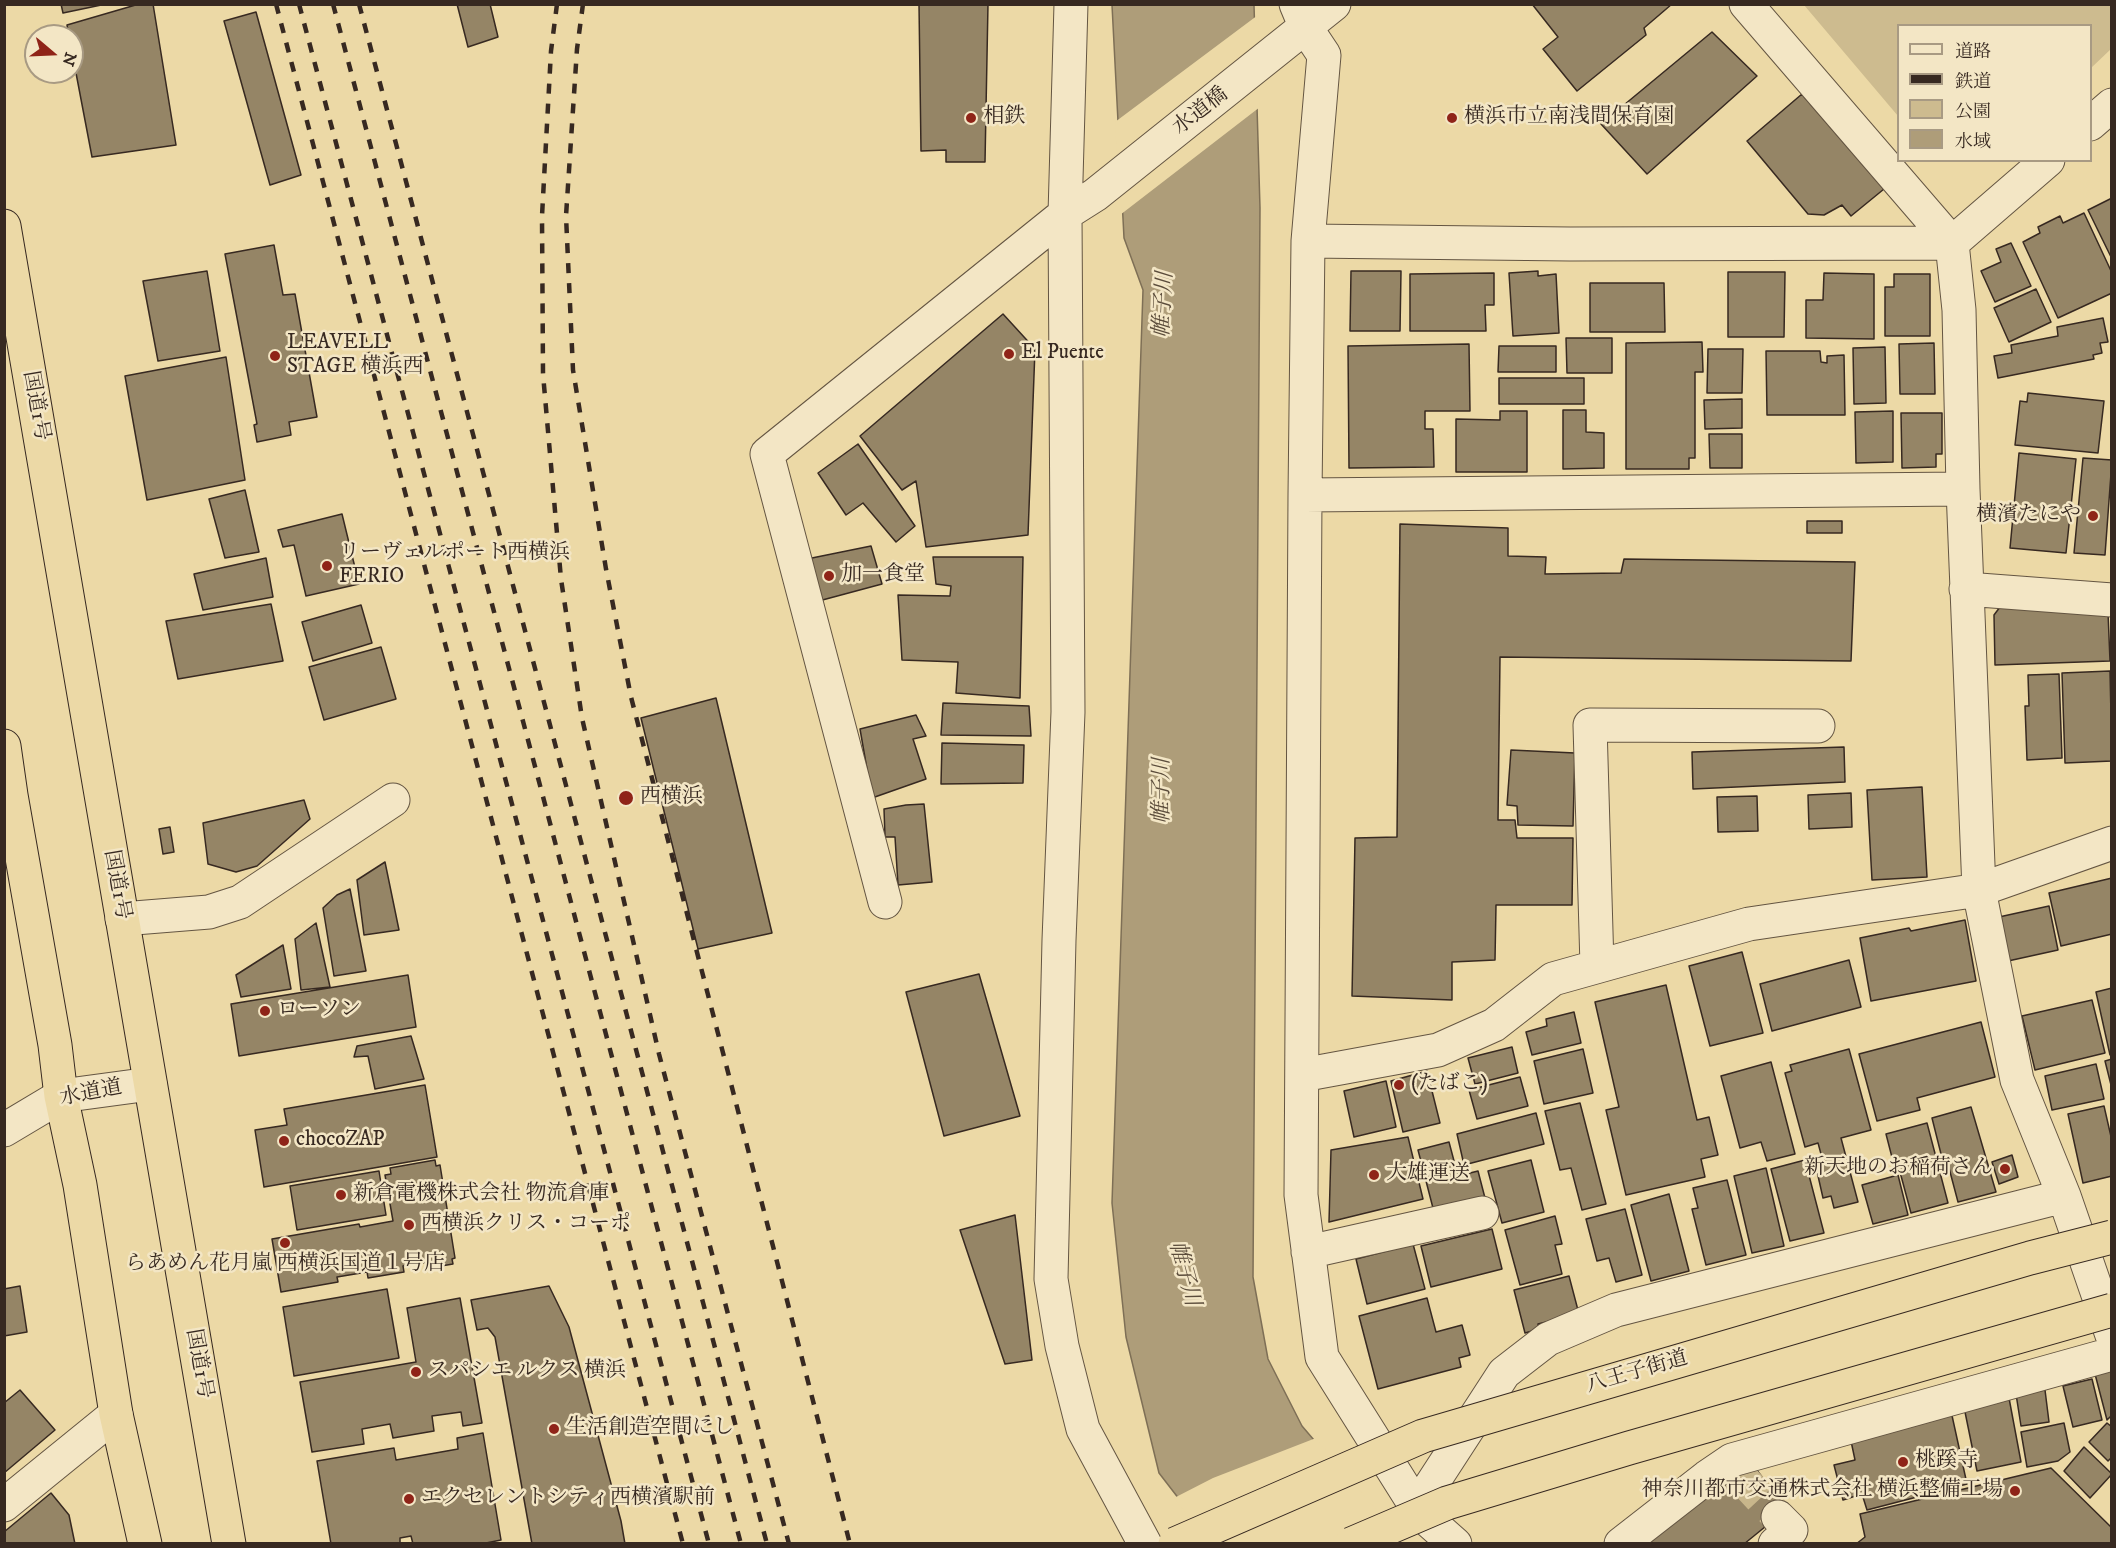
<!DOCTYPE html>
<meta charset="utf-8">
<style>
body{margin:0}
#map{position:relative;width:2116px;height:1548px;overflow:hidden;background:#ecd9a6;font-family:"IM FELL DW Pica","Noto Serif JP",serif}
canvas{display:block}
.frame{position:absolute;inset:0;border:6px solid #372921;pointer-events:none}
.legend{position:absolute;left:1897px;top:24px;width:195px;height:138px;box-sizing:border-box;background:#f3e6c5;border:2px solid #a89a83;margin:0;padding:8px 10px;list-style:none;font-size:18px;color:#372921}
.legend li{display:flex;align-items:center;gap:12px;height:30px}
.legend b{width:30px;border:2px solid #a89a83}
.north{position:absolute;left:24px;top:24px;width:60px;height:60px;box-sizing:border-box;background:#f3e6c5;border:2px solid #a89a83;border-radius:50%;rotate:109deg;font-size:16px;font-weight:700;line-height:24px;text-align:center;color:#372921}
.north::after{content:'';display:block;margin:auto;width:21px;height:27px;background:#8f2418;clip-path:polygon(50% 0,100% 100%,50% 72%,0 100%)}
</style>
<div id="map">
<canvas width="2116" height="1548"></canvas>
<div class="frame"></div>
<ul class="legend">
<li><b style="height:8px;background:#f3e6c5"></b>道路</li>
<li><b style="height:8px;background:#372921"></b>鉄道</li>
<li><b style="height:16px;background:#cdbb8f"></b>公園</li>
<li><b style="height:16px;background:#ae9d79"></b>水域</li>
</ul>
<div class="north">N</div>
</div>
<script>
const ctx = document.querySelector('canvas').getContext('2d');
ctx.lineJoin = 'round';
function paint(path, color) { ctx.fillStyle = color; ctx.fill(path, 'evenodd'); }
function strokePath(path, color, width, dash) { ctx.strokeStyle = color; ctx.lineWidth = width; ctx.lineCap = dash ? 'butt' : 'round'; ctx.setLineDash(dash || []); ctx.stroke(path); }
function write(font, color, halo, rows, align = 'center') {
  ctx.font = font + ' "IM FELL DW Pica","Noto Serif JP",serif'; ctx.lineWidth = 5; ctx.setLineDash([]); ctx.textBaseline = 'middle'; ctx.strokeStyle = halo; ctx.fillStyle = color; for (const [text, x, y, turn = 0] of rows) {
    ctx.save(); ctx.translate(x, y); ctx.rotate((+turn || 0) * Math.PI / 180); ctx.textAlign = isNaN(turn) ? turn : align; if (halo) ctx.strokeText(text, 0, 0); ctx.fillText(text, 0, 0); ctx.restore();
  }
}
paint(new Path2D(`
 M 1804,5 L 2111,5 L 2111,49 L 2091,68 L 2090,26 L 1898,26 L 1898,116 Z`), '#cdbb8f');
const water = new Path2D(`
 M 1112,5 L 1254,5 L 1260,208 L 1253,1277 L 1268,1359 L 1302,1426 L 1402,1543 L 1213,1543 L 1159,1473 L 1126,1337 L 1112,1203 L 1143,290 L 1124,238 Z`);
paint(water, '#ae9d79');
strokePath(water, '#7e6f56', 1.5);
paint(new Path2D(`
 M 1258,15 L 1260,107 L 1120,215 L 1115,122 Z
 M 1316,1438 L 1405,1544 L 1209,1544 L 1174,1498 L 1213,1478 Z`), '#ecd9a6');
const building = new Path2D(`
 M 61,4 L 106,4 L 63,13 Z
 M 139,4 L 153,4 L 176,145 L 92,157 L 72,52 L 72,36 L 69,36 L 67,25 Z
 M 457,4 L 490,4 L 498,37 L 468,47 Z
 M 919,4 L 988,4 L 985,162 L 946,162 L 946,150 L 921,151 Z
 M 1532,4 L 1672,4 L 1644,28 L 1646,35 L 1577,91 L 1543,49 L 1558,37 Z
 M 256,12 L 301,175 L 270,185 L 224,21 Z
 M 1712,32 L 1757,76 L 1647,174 L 1601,124 Z
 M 1802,94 L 1884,189 L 1851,216 L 1842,205 L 1824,215 L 1808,214 L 1747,141 Z
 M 2112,198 L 2112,259 L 2088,210 Z
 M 2084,213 L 2112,273 L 2112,293 L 2058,318 L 2023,242 L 2040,233 L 2038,227 L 2060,216 L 2063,223 Z
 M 2011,243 L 2031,286 L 1995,302 L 1981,271 L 2001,262 L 1996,249 Z
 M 274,245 L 283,295 L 295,294 L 317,417 L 289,422 L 291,435 L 257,442 L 254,425 L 257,424 L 225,254 Z
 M 207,271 L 220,351 L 158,361 L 143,281 Z
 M 1351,271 L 1401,271 L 1400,331 L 1350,331 Z
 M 1538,271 L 1538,276 L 1556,274 L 1559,333 L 1513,336 L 1509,273 Z
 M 1728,272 L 1785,272 L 1784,337 L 1728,337 Z
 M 1494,273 L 1494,305 L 1485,305 L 1486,331 L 1410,331 L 1410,274 Z
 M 1824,273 L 1874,274 L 1874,339 L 1806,338 L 1806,300 L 1823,300 Z
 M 1894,274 L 1930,274 L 1930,336 L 1885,336 L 1885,287 L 1894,287 Z
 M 1590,283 L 1664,283 L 1665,332 L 1590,332 Z
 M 2036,289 L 2051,322 L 2009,342 L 1994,308 Z
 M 1003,314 L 1035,349 L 1028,535 L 926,547 L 916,481 L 902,490 L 860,436 Z
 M 2103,318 L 2108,342 L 2100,343 L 2102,353 L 2093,355 L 2094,359 L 1998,378 L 1994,356 L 2012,353 L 2011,345 L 2058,336 L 2057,327 Z
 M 1566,338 L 1612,338 L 1612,373 L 1567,373 Z
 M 1702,342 L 1703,372 L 1695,372 L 1695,458 L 1689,458 L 1689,469 L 1626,469 L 1626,343 Z
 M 1934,343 L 1935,394 L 1900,394 L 1899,344 Z
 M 1469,344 L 1470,411 L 1425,411 L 1425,429 L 1433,429 L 1434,467 L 1349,468 L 1348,346 Z
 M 1499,346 L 1556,346 L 1556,372 L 1498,372 Z
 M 1885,347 L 1886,403 L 1854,404 L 1853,348 Z
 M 1708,349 L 1743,349 L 1742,393 L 1707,393 Z
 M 1766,351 L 1820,351 L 1821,362 L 1827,363 L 1827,356 L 1844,355 L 1845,415 L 1767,415 Z
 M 226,357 L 245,480 L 147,500 L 125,376 Z
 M 1499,378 L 1584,378 L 1584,404 L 1499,404 Z
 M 2028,393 L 2104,401 L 2098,453 L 2015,445 L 2020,401 L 2027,402 Z
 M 1742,399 L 1742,428 L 1705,429 L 1704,400 Z
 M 1563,410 L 1586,410 L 1586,432 L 1604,433 L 1604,468 L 1563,469 Z
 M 1500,411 L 1527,411 L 1527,472 L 1456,472 L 1456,419 L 1500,420 Z
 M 1893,411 L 1893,462 L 1856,463 L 1855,412 Z
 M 1901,413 L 1942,413 L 1942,454 L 1936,454 L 1936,467 L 1902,468 Z
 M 1709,434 L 1742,434 L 1742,468 L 1710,468 Z
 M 858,444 L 915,526 L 896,542 L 863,503 L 846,515 L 818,473 Z
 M 2019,453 L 2076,459 L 2066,553 L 2010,548 Z
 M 2083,458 L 2112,460 L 2105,555 L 2074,553 Z
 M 245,490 L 259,552 L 225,558 L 209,499 Z
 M 342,514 L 359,584 L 306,596 L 294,545 L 283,547 L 278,530 Z
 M 1807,521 L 1842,521 L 1842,533 L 1807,533 Z
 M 1400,524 L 1508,528 L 1508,556 L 1546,557 L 1545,574 L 1621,573 L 1624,559 L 1855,562 L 1851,661 L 1500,657 L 1498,820 L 1515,820 L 1517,838 L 1573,838 L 1572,905 L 1496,905 L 1495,960 L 1452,962 L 1452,1000 L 1352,996 L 1355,838 L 1397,837 Z
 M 871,546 L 882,584 L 815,602 L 807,559 Z
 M 933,557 L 1023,557 L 1020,698 L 956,693 L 958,662 L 902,660 L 898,595 L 950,596 L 951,586 L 936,584 Z
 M 266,558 L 273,597 L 203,610 L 194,574 Z
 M 271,604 L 283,661 L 178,679 L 166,621 Z
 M 361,605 L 372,643 L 313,661 L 302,622 Z
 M 2000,607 L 2108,612 L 2110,661 L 1995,665 L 1994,615 Z
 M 381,647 L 396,699 L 324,720 L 309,667 Z
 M 2110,671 L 2112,761 L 2065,763 L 2062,673 Z
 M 2059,674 L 2062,758 L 2027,760 L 2025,706 L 2029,706 L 2028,675 Z
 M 716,698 L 772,933 L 698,949 L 641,718 Z
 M 943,703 L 1029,706 L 1031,736 L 941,735 Z
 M 916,715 L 926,736 L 913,739 L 926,779 L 872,798 L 860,729 Z
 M 942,743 L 1024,745 L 1023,783 L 941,784 Z
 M 1844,747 L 1845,782 L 1693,789 L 1692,752 Z
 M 1511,750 L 1575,753 L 1573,826 L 1518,825 L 1517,806 L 1507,805 Z
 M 1922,787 L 1927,877 L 1872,880 L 1867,790 Z
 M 1851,793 L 1852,827 L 1809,829 L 1808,795 Z
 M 1757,796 L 1758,831 L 1718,832 L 1717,797 Z
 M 304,800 L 310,819 L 257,866 L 236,872 L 208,864 L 203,823 Z
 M 924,804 L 932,882 L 898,885 L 895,837 L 885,837 L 884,809 L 906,805 Z
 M 170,827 L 174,852 L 163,854 L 159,829 Z
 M 385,862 L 399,930 L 364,935 L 357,880 Z
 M 2112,878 L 2112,934 L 2061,946 L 2049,893 Z
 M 350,889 L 366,971 L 334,976 L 323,908 L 337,895 Z
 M 2049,906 L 2058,950 L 2008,961 L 1999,917 Z
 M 1965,920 L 1976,981 L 1871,1001 L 1860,938 L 1909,928 L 1911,931 Z
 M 316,923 L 330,987 L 301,990 L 295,939 Z
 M 283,945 L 291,989 L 241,997 L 236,975 Z
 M 1742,952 L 1763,1033 L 1710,1046 L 1689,966 Z
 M 1849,960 L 1861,1007 L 1772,1031 L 1760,984 Z
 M 979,974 L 1020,1116 L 944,1136 L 906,992 Z
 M 408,975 L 416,1027 L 239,1056 L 231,1004 Z
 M 1666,985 L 1697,1120 L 1709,1117 L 1718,1155 L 1701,1159 L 1705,1177 L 1626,1195 L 1606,1110 L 1619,1107 L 1595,1002 Z
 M 2112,988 L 2112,1054 L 2110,1055 L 2096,992 Z
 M 2092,1000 L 2105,1053 L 2035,1070 L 2022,1016 Z
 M 1574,1012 L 1581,1043 L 1532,1055 L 1526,1032 L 1547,1026 L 1546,1019 Z
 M 1981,1022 L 1995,1077 L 1917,1098 L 1920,1110 L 1877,1121 L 1859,1054 Z
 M 411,1036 L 424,1079 L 375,1089 L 368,1056 L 354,1057 L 357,1046 Z
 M 1512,1047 L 1518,1073 L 1475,1084 L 1468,1058 Z
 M 1583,1049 L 1593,1093 L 1544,1104 L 1534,1061 Z
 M 1849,1049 L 1871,1130 L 1841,1138 L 1858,1202 L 1834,1208 L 1831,1196 L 1823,1198 L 1816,1167 L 1824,1165 L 1818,1143 L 1805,1147 L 1785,1073 L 1792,1071 L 1790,1065 Z
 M 2112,1059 L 2112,1089 L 2105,1061 Z
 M 1771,1062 L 1795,1154 L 1767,1161 L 1761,1142 L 1740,1148 L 1721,1076 Z
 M 2096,1064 L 2104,1099 L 2052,1110 L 2045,1076 Z
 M 1427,1071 L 1440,1123 L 1403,1132 L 1391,1081 Z
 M 1520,1077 L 1528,1106 L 1477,1119 L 1469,1090 Z
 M 1386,1081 L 1396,1127 L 1354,1137 L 1344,1091 Z
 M 425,1085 L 437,1157 L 264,1187 L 255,1130 L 287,1125 L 284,1109 Z
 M 1580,1103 L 1606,1204 L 1582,1210 L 1571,1168 L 1560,1170 L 1545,1111 Z
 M 2104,1106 L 2112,1141 L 2112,1176 L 2083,1183 L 2068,1114 Z
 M 1971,1107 L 1996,1192 L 1958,1202 L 1949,1168 L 1945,1170 L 1932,1118 Z
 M 1536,1113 L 1544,1144 L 1464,1165 L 1457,1134 Z
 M 1927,1123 L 1948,1203 L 1911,1213 L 1900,1172 L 1896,1173 L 1886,1134 Z
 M 1408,1137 L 1423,1199 L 1329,1222 L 1331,1150 Z
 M 1449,1142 L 1458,1176 L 1478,1171 L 1485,1198 L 1434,1212 L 1418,1150 Z
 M 2012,1155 L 2018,1177 L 1999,1184 L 1992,1162 Z
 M 435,1160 L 436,1166 L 440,1165 L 455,1258 L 452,1259 L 453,1264 L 435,1267 L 434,1261 L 403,1266 L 404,1272 L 368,1278 L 367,1272 L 337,1277 L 338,1282 L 281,1292 L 272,1239 L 359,1224 L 360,1227 L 393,1221 L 385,1175 L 391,1174 L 390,1168 Z
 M 1531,1160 L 1544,1212 L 1502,1223 L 1488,1171 Z
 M 1805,1160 L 1824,1233 L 1790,1241 L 1771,1169 Z
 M 1766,1168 L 1784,1246 L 1752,1253 L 1734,1176 Z
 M 379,1171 L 386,1215 L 297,1230 L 290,1186 Z
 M 1898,1175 L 1908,1215 L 1873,1224 L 1862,1185 Z
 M 1727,1180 L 1746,1255 L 1706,1265 L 1692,1209 L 1698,1208 L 1693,1188 Z
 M 1669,1194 L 1689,1271 L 1651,1281 L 1631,1205 Z
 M 1625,1209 L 1642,1275 L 1616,1282 L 1609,1258 L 1597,1261 L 1586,1219 Z
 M 1015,1215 L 1032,1360 L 1005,1364 L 960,1230 Z
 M 1555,1216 L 1562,1244 L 1555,1245 L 1562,1274 L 1520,1285 L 1505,1230 Z
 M 1492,1229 L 1502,1269 L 1431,1287 L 1421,1246 Z
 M 1413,1244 L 1425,1289 L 1367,1304 L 1356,1259 Z
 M 1569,1276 L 1579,1314 L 1538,1324 L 1539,1329 L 1525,1333 L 1514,1290 Z
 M 20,1286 L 27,1332 L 4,1336 L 4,1289 Z
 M 549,1286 L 569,1327 L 621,1521 L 625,1544 L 532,1544 L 495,1337 L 488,1328 L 477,1330 L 471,1300 Z
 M 387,1289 L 399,1358 L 294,1376 L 283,1307 Z
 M 460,1298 L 482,1423 L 463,1426 L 461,1412 L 432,1416 L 434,1431 L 393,1438 L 390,1424 L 362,1429 L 364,1444 L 312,1452 L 300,1382 L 416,1362 L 407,1308 Z
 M 1427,1298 L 1436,1332 L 1462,1325 L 1470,1355 L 1459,1358 L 1461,1367 L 1378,1389 L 1359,1316 Z
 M 2112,1368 L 2112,1415 L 2107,1420 L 2095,1374 Z
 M 2092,1379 L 2102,1420 L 2073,1427 L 2063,1386 Z
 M 20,1390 L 55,1430 L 4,1473 L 4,1403 Z
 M 2045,1390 L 2049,1422 L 2021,1426 L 2016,1394 Z
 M 2009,1398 L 2021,1462 L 1977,1471 L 1964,1407 Z
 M 1951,1411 L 1967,1484 L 1867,1510 L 1862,1494 L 1843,1500 L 1834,1465 L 1855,1460 L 1851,1441 Z
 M 2064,1423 L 2070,1452 L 2058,1461 L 2027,1467 L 2021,1432 Z
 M 2107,1423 L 2112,1427 L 2112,1457 L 2108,1461 L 2089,1442 Z
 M 483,1433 L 501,1540 L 481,1544 L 413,1544 L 411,1536 L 400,1538 L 400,1543 L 396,1544 L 331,1544 L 317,1461 L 394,1448 L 396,1460 L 458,1449 L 457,1438 Z
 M 2084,1447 L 2112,1474 L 2090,1498 L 2064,1471 Z
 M 1752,1464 L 1787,1509 L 1744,1544 L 1645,1544 Z
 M 2051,1468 L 2112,1528 L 2112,1544 L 1856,1544 L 1865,1537 L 1860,1514 Z
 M 51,1493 L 69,1515 L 75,1544 L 4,1544 L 4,1532 Z`);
paint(building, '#958566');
strokePath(building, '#372921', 1.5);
strokePath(new Path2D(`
 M 1738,1474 L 1778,1517`), '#c8b68b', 33, [33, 16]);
const minor = new Path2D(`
 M 1071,4 L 1065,214 L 1068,712 L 1059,940 L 1051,1279 L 1062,1346 L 1083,1429 L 1145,1544
 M 1296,4 L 1306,28 L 1324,55 L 1308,241 L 1305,495 L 1301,1195 L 1322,1357 L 1420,1513 L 1455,1544
 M 1746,4 L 1952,243 L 1959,310 L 1963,489 L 1979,890 L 2017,1080 L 2064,1196 L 2112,1335
 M 2090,124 L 2112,105
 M 1308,241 L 1570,244 L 1952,243 L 2048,160
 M 1305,495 L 1963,489
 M 1966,589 L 2112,600
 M 885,902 L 767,454 L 1065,214 L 1095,195 L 1334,4
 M 122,919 L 209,912 L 240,902 L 393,800
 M 1597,966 L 1590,725 L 1818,726
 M 1302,1075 L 1438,1050 L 1494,1025 L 1553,979 L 1749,924 L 1979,890 L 2112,843
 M 4,1130 L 61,1096 L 150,1084
 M 1308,1252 L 1482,1213
 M 4,1505 L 116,1414
 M 1417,1507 L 1504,1373 L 1548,1339 L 1616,1310 L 2064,1196
 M 1621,1544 L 1707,1477 L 1732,1460 L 2112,1354
 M 1775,1544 L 1791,1530 L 1778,1517`);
const highway = new Path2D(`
 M 4,226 L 229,1544
 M 4,746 L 11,795 L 55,1045 L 61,1096 L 80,1185 L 116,1414 L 145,1544`);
strokePath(minor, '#645542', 35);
strokePath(highway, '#372921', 35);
strokePath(minor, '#f3e6c5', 33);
strokePath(highway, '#ecd9a6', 33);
strokePath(new Path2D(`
 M 276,4 L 683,1544
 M 299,4 L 709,1544
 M 333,4 L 741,1544
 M 359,4 L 767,1544
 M 557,4 L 551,51 L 542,216 L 543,374 L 561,579 L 582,718 L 659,1054 L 789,1544
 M 583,4 L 577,49 L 566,216 L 573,370 L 606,569 L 631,697 L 850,1544`), '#372921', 4.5, [10, 10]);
const highwayBridge = new Path2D(`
 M 1175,1544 L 1423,1436 L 2030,1258 L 2112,1237
 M 1351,1544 L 1447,1503 L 1629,1448 L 2112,1310`);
strokePath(highwayBridge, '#372921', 35, []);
strokePath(highwayBridge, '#ecd9a6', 33);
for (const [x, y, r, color] of [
 [971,118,6,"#8f2418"],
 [1452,118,6,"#8f2418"],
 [1009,354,6,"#8f2418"],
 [275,356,6,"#8f2418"],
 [2093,516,6,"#8f2418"],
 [327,566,6,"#8f2418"],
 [829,576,6,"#8f2418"],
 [626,798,8,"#8f2418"],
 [265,1011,6,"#8f2418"],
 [1399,1085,6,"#8f2418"],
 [284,1141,6,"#8f2418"],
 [2005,1169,6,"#8f2418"],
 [1374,1175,6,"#8f2418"],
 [341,1195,6,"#8f2418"],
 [409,1225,6,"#8f2418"],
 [285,1243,6,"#8f2418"],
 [416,1372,6,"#8f2418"],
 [554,1429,6,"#8f2418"],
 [1903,1462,6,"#8f2418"],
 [2015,1491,6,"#8f2418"],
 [409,1499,6,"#8f2418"]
]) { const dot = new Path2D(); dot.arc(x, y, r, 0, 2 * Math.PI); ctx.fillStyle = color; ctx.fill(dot); strokePath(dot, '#f3e6c5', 2); }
write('21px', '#372921', '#f3e6c5', [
 ["水道橋",1201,112,-38],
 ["国道1号",35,406,80],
 ["国道1号",116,885,80],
 ["水道道",91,1094,-11],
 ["国道1号",198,1364,80],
 ["八王子街道",1637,1373,-16]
]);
write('21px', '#372921', '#f3e6c5', [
 ["相鉄",983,118],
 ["横浜市立南浅間保育園",1464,118],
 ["LEAVELL",287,344],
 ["STAGE 横浜西",287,368],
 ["El Puente",1021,354],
 ["横濱たにや",2081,516,"right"],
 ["リーヴェルポート西横浜",339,554],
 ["FERIO",339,578],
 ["加一食堂",841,576],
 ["西横浜",640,798],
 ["ローソン",277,1011],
 ["(たばこ)",1411,1085],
 ["chocoZAP",296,1141],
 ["新天地のお稲荷さん",1993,1169,"right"],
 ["大雄運送",1386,1175],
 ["新倉電機株式会社 物流倉庫",353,1195],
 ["西横浜クリス・コーポ",421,1225],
 ["らあめん花月嵐 西横浜国道１号店",285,1265,"center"],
 ["スパシエ ルクス 横浜",428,1372],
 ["生活創造空間にし",566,1429],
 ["桃蹊寺",1915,1462],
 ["神奈川都市交通株式会社 横浜整備工場",2003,1491,"right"],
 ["エクセレントシティ西横濱駅前",421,1499]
], 'left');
write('italic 22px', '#5b4c3b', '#f3e6c5', [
 ["帷子川",1165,305,-87],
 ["帷子川",1163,791,-90],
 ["帷子川",1183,1274,75]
]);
</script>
